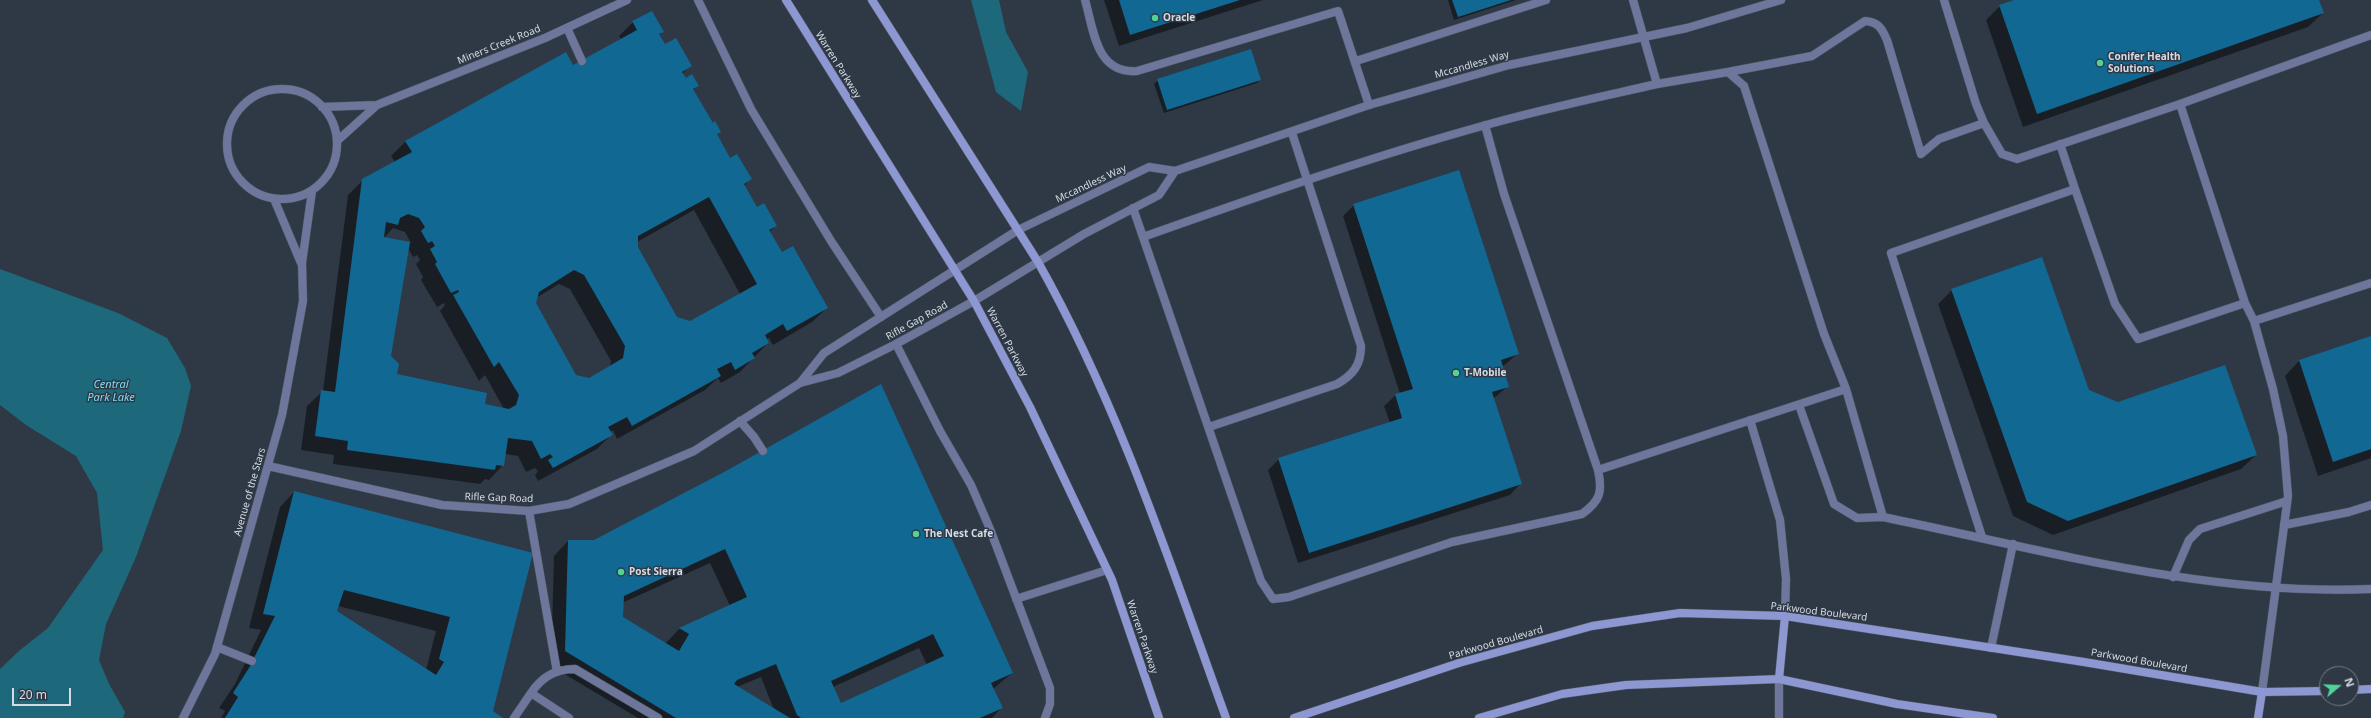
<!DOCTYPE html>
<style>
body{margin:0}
#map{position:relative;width:2371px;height:718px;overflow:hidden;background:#2f3946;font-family:"Noto Sans",sans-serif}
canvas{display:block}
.north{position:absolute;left:2319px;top:666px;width:40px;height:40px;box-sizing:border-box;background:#2f3946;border:1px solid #717a85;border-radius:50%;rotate:71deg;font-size:11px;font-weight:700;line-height:16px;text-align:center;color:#d5dbe4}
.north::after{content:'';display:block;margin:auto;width:14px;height:18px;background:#4fd399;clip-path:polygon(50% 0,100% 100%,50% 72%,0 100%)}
.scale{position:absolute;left:12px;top:688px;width:59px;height:18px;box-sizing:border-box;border:2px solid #d5dbe4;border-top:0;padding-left:5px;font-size:12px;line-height:14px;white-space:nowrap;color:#d5dbe4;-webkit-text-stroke:3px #2f3946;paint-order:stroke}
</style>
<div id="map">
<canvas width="2371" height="718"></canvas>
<div class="north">N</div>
<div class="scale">20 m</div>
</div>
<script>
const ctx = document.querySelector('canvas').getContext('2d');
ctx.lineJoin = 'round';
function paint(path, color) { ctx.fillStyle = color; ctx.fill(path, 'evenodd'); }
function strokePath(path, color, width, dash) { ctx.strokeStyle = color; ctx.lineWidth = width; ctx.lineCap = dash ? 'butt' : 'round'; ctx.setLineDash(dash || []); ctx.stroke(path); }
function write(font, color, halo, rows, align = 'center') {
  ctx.font = font + ' "Noto Sans",sans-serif'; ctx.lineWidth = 3; ctx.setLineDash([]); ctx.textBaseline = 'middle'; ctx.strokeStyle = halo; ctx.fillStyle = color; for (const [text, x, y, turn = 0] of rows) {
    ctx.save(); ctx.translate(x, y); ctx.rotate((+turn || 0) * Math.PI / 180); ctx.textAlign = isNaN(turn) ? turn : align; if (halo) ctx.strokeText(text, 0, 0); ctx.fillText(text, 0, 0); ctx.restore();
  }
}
paint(new Path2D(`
 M 971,0 L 999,0 L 1006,32 L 1028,72 L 1021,111 L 996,92 Z
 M 0,269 L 118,313 L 167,338 L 185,368 L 191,386 L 181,431 L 136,557 L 106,624 L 99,660 L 109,684 L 125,712 L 123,718 L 0,718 L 0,669 L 20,650 L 48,628 L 103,550 L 97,493 L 76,456 L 26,425 L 0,405 Z`), '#1d697b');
paint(new Path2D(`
 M 1104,0 L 1263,0 L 1119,46 Z
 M 1448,0 L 1516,0 L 1454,20 Z
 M 2017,0 L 2318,0 L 2323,13 L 2308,27 L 2023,127 L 1986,20 L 2000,6 Z
 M 633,22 L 662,32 L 659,35 L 664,45 L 690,66 L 682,74 L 685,79 L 698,86 L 693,90 L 712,124 L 720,131 L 716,136 L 730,159 L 750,179 L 744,186 L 756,208 L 776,226 L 769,232 L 781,254 L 827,308 L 812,322 L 773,345 L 769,338 L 766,339 L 768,343 L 740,372 L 721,383 L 718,378 L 705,390 L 617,439 L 613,430 L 610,432 L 611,435 L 597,449 L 538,481 L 535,475 L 538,471 L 535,468 L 526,472 L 518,456 L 505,454 L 503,465 L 489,480 L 485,479 L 480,484 L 333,464 L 334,455 L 301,450 L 307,406 L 323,391 L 348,195 L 363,180 L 395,162 L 391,156 L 406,141 L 573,67 L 621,40 L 619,36 ZM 694,210 L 740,294 L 690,322 L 677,318 L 637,247 L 637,242 ZM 393,228 L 405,232 L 411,243 L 384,238 ZM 408,248 L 413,257 L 417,255 L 420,260 L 416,264 L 423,277 L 421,280 L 437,307 L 444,303 L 445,305 L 440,311 L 479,381 L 485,375 L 504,409 L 484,404 L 396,375 L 390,356 ZM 559,284 L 570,289 L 611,361 L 610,367 L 589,379 L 575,376 L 535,303 L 536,298 Z
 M 1158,80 L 1260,80 L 1257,83 L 1164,113 L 1154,84 Z
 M 1354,205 L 1518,353 L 1506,364 L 1502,366 L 1508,386 L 1493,399 L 1521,483 L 1510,495 L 1298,563 L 1268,470 L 1279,459 L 1390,423 L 1384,406 L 1396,395 L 1400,394 L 1343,216 Z
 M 1952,290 L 2088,391 L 2256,455 L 2241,469 L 2053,535 L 2013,516 L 1938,304 Z
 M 2371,337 L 2371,458 L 2318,476 L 2285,376 L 2299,361 Z
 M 727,472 L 1012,673 L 993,689 L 1001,708 L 992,718 L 638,718 L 551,666 L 554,556 L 568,541 L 594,541 ZM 710,563 L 730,606 L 679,629 L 665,644 L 622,618 L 622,603 ZM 919,648 L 927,665 L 841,704 L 833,687 ZM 761,677 L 774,710 L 737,687 Z
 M 294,492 L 532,554 L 492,712 L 501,718 L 221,718 L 225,711 L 219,708 L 235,684 L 261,630 L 249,628 L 280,507 ZM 338,606 L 436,631 L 426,670 L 336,612 Z`), '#0007');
paint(new Path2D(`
 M 1119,0 L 1240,0 L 1130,35 Z
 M 1452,0 L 1511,0 L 1458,17 Z
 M 2014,0 L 2319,0 L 2324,13 L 2037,114 L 1999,5 Z
 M 652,11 L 664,32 L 659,34 L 665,44 L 676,38 L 692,66 L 682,72 L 686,78 L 692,74 L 699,86 L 693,89 L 713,123 L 715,121 L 721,132 L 717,134 L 730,158 L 737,154 L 752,179 L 744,184 L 757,207 L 764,203 L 777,226 L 769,230 L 782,252 L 793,246 L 828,308 L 787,331 L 783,324 L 765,335 L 769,343 L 752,353 L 755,358 L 735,370 L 731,362 L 717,369 L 721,376 L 632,426 L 627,417 L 608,427 L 613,435 L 553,468 L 548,460 L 553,457 L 550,454 L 541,459 L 532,441 L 508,438 L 504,466 L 496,465 L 495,470 L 347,450 L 348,441 L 315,436 L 321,390 L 335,392 L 362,179 L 412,152 L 405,141 L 566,52 L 573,65 L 637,30 L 632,21 ZM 709,197 L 757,284 L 690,321 L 677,317 L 638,247 L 638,236 ZM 408,214 L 419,218 L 425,227 L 421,231 L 428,243 L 432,241 L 435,246 L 430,249 L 437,262 L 435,264 L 451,293 L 458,290 L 459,292 L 453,295 L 494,367 L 499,362 L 519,395 L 516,405 L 509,409 L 485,404 L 487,393 L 397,374 L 399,364 L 391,356 L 410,242 L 384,237 L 386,222 L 398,225 L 400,218 ZM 574,270 L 584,275 L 625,346 L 623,358 L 589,378 L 576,375 L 536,303 L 539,292 Z
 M 1251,49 L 1261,80 L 1167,110 L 1157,79 Z
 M 1459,170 L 1519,354 L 1501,360 L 1509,387 L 1492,392 L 1522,484 L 1309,553 L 1278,458 L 1402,418 L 1395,394 L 1413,389 L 1353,204 Z
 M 2042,257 L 2089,390 L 2118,402 L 2225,365 L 2257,455 L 2068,521 L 2027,502 L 1951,289 Z
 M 2371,336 L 2371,449 L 2333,462 L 2299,360 Z
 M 881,384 L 1013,673 L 991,683 L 1003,708 L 980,718 L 801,718 L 797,715 L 776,664 L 737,680 L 734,684 L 790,718 L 676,718 L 565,651 L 568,540 L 594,540 L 726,471 ZM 725,549 L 747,597 L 679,628 L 689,634 L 679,651 L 623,617 L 624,596 ZM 933,634 L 944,656 L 841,703 L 831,681 Z
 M 294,491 L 533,553 L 493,711 L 503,718 L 225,718 L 238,697 L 233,693 L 249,668 L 275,616 L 263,614 ZM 344,590 L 450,617 L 439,659 L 444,662 L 436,675 L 337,611 Z`), '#106893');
const lane = new Path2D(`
 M 698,0 L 751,109 L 831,241 L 881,317
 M 1085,0 C 1094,31 1096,74 1137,71 L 1338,11 L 1369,105
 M 1944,0 L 1976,104 L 1984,123 L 2002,154 L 2017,159 L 2180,104 L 2245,303 L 2254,321 L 2273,389 L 2283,436 L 2288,496 L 2262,692
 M 567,28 L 582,61
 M 1356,61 L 1546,0
 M 1728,72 L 1812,56 L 1865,21 C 1879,22 1882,29 1887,40 L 1921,154 L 1939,139 L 1984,123
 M 2180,104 L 2371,35
 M 1485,125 L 1504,194 L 1598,470
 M 2060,144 L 2075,189
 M 1133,208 L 1261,581 L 1273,599 L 1289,597 L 1452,542 L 1582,514 C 1600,501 1603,492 1598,470 L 1846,389 L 1824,334 L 1744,86 L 1728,72 L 1657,84 L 1633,0
 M 1143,237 C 1256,197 1370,157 1486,125 C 1542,109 1600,97 1657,84
 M 2254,321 L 2371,283
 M 896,344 L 940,431 L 971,485 L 990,529 L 1050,688 L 1050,704 L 1045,718
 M 1846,389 L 1883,517 C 2044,550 2206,596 2371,589
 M 1799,405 L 1834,504 L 1857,518 L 1883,517
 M 1750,420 L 1780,520 L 1786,579 L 1785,616
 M 740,421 L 754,437 L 763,451
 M 1209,427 L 1337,384 C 1353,375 1361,365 1361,346 L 1292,133
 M 529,511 L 557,672
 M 2284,525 L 2349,512 L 2371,505
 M 1982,537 L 1891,253 L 2075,189 L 2115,304 L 2138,339 L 2245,303
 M 2173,577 L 2189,540 L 2200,529 L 2287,501
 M 1016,599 L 1107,570
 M 217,647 L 252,661
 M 1991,648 L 2013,544
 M 531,693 C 542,677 555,669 575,669 L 658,718
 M 514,718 L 531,693 L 569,718
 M 1779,718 L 1779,679`);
const street = new Path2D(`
 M227 144a55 55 0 1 1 110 0a55 55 0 1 1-110 0Z
 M 322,107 L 377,105 L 545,38 L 627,0
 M 337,141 L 377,105
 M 274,199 L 301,263
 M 800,383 L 824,353 L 1018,230 L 1149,167 L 1175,171 L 1369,105 L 1509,65 L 1687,28 L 1781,0
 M 268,466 L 442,505 L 529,511 L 569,504 L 694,451 L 800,383 L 838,373 L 896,344 L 974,301 L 1084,234 L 1159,195 L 1175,171
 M 183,718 L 215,654 L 282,415 L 303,301 L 302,263 L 312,191`);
const secondary = new Path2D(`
 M 786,0 L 974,301 L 1030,407 L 1112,580 L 1159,718
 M 872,0 L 1038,262 C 1119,406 1170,563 1226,718
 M 1779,679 L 1785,616
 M 2351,690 L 2371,689
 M 1294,718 L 1459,663 L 1592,626 L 1680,613 L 1785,616 L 2084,662 L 2262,692 L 2327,691
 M 1479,718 L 1562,694 L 1626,685 L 1779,679 L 1897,704 L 1993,718
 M 2258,718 L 2262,692`);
strokePath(lane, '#4d5662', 9);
strokePath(street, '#4d5662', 9);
strokePath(secondary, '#4d5662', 9);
strokePath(lane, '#6e769b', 8);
strokePath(street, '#6e769b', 8);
strokePath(secondary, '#8d98d2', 8);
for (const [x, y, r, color] of [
 [1155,18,4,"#4fd399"],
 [2100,63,4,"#4fd399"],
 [1456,373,4,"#4fd399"],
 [916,534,4,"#4fd399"],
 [621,572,4,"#4fd399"]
]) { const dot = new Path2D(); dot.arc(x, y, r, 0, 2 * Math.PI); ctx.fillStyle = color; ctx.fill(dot); strokePath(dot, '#2f3946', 1.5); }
write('bold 10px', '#d5dbe4', '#2f3946', [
 ["Oracle",1163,18],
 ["Conifer Health",2108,57],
 ["Solutions",2108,69],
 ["T-Mobile",1464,373],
 ["The Nest Cafe",924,534],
 ["Post Sierra",629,572]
], 'left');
write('10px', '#d5dbe4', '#2f3946', [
 ["Miners Creek Road",499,45,-22],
 ["Warren Parkway",838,65,58],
 ["Mccandless Way",1472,65,-16],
 ["Mccandless Way",1091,184,-25],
 ["Rifle Gap Road",917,321,-29],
 ["Warren Parkway",1007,342,62],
 ["Avenue of the Stars",250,492,-74],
 ["Rifle Gap Road",499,498,2],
 ["Parkwood Boulevard",1819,612,7],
 ["Warren Parkway",1142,637,71],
 ["Parkwood Boulevard",1496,643,-16],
 ["Parkwood Boulevard",2139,661,10]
]);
write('italic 11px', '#80dcf5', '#2f3946', [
 ["Central",111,385],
 ["Park Lake",111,398]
]);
</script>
